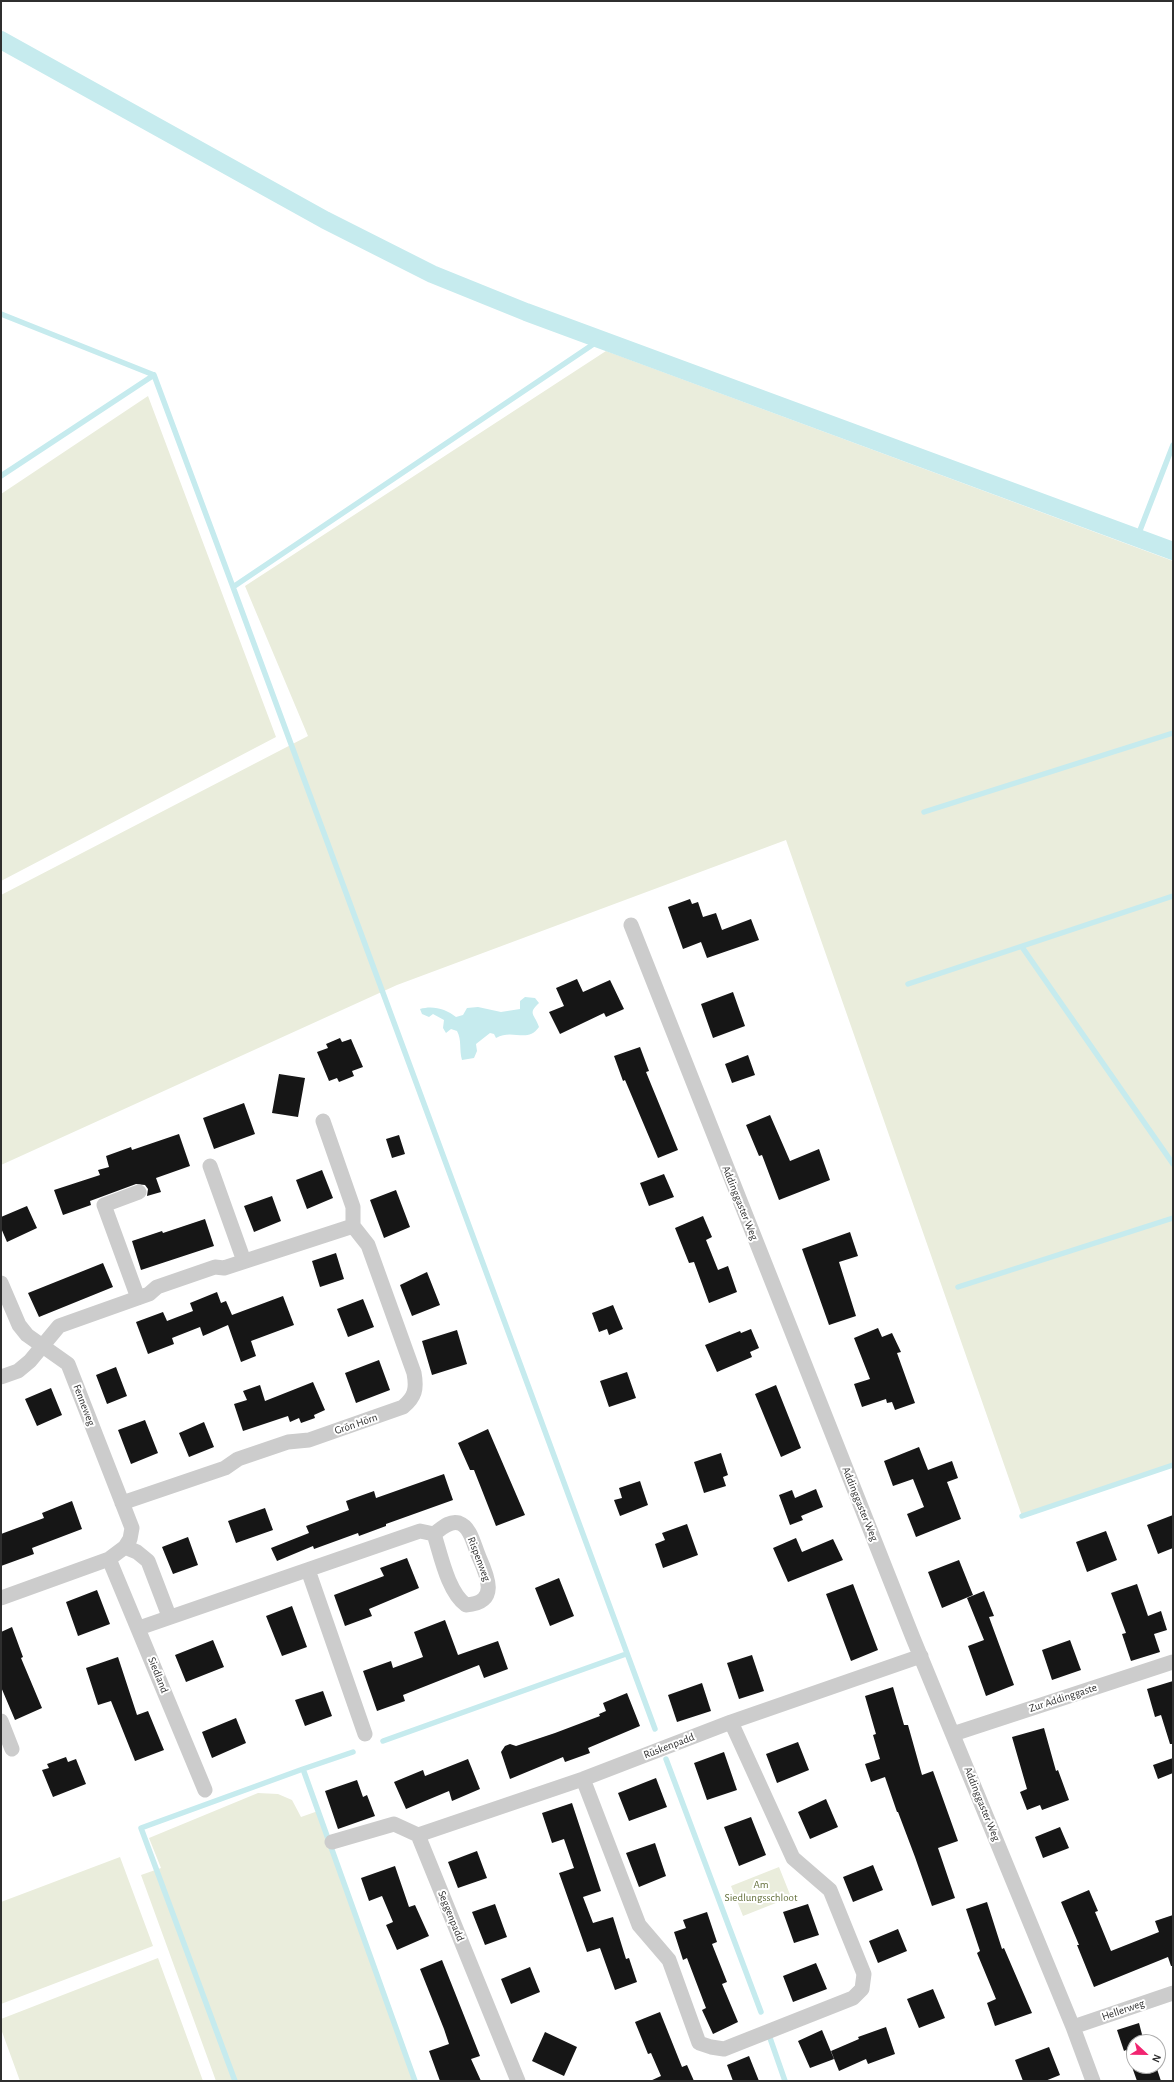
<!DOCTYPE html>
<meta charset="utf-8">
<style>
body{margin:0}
#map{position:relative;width:1174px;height:2082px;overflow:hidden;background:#fff;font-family:"Alegreya Sans",sans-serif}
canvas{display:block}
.frame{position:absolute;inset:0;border:2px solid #2f2f2f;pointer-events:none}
.north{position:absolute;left:1126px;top:2034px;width:40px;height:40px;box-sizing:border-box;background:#fff;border:1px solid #acacac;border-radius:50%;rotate:112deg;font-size:11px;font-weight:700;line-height:16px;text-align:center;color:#2f2f2f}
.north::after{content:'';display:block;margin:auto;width:14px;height:18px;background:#f22571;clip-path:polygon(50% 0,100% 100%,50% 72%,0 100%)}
</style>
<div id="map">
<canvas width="1174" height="2082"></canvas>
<div class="frame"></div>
<div class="north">N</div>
</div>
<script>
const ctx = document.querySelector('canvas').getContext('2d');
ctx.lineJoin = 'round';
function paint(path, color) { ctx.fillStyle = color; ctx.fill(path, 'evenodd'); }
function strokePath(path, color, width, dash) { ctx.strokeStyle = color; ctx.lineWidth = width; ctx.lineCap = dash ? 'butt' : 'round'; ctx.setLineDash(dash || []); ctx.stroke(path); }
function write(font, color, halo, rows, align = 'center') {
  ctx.font = font + ' "Alegreya Sans",sans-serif'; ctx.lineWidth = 4; ctx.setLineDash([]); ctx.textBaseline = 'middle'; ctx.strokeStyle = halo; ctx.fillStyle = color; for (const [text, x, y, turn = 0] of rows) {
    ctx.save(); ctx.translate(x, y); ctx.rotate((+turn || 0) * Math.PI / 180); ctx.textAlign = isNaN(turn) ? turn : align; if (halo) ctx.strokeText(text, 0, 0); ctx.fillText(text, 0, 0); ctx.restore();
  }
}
paint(new Path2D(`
 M 606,351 L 1173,561 L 1173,1465 L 1022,1516 L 786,840 L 397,985 L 1,1165 L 1,895 L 308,736 L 245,586 Z
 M 148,396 L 276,737 L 1,881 L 1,494 Z
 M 258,1793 L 278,1794 L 292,1800 L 301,1817 L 318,1811 L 415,2081 L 216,2081 L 141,1875 L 161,1868 L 149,1838 Z
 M 120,1857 L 153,1946 L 1,2004 L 1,1902 Z
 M 779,1867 L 791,1897 L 743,1916 L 731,1886 Z
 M 158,1958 L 203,2081 L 20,2081 L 1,2029 L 1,2019 Z`), '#eaeddc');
paint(new Path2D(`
 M 525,997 L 535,998 L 539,1003 C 527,1014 535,1014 539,1027 C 527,1044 513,1028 496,1038 L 494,1034 L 490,1033 L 476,1044 L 477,1051 L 474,1058 L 462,1060 C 459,1050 462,1040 457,1031 L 451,1029 L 446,1033 L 443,1028 L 444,1020 L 433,1014 L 429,1017 L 422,1014 L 420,1009 C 433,1005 446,1009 456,1017 L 463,1015 L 467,1008 L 478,1007 L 501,1012 L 520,1009 L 520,1001 Z`), '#c6ebee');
strokePath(new Path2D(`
 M 1,314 L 154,375 L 233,587
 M 601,339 L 233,587 L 655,1729
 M 1,476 L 154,375
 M 1137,538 L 1173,445
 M 924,812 L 1173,733
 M 1022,947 L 1173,1164
 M 908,984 L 1173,896
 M 958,1287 L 1173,1218
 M 1022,1516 L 1173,1465
 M 383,1741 L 626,1654
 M 353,1752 L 303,1769 L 415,2081
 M 666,1759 L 761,2012
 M 770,2038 L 785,2081
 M 235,2081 L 141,1828 L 303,1769`), '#c6ebee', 5.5);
strokePath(new Path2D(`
 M 1,40 L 325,220 L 432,274 L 526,312 L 1173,551`), '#c6ebee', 18);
paint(new Path2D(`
 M 690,899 L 692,904 L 698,902 L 703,917 L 716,913 L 722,930 L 751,919 L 759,940 L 707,958 L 701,942 L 683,949 L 668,907 Z
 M 577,979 L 583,992 L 610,980 L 624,1009 L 606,1017 L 604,1013 L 560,1034 L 549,1012 L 564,1006 L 556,988 Z
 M 733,992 L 745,1026 L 713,1038 L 701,1004 Z
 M 340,1038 L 342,1042 L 351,1039 L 363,1067 L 352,1071 L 354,1076 L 339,1082 L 337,1078 L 329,1081 L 317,1052 L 328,1048 L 326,1044 Z
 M 640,1047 L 649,1071 L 646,1072 L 678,1150 L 658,1158 L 625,1080 L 623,1081 L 614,1056 Z
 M 748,1055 L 755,1075 L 732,1083 L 725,1064 Z
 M 279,1074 L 305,1078 L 298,1117 L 272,1113 Z
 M 244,1103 L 255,1134 L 214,1149 L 203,1118 Z
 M 770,1115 L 790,1161 L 819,1149 L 830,1180 L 779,1200 L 762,1155 L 759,1156 L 746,1125 Z
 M 179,1134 L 190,1166 L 156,1178 L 161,1192 L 147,1196 L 148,1189 L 145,1185 L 136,1184 L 90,1201 L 91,1205 L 63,1215 L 54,1190 L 100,1175 L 98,1170 L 109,1167 L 106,1156 L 131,1147 L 132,1150 Z
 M 399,1135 L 405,1154 L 392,1158 L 386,1139 Z
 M 322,1170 L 333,1198 L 307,1209 L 296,1180 Z
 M 664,1174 L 674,1197 L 649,1206 L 640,1183 Z
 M 396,1190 L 410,1227 L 384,1238 L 370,1200 Z
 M 272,1196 L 281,1221 L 254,1232 L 244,1206 Z
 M 27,1206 L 37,1228 L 7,1242 L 1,1228 L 1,1217 Z
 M 703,1216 L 712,1237 L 706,1240 L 718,1270 L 728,1266 L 737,1292 L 709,1303 L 694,1262 L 689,1263 L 675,1228 Z
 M 205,1219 L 214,1246 L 141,1270 L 132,1241 L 162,1231 L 163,1233 Z
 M 850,1232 L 858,1256 L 839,1262 L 856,1316 L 829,1325 L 802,1249 Z
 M 336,1253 L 344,1279 L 320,1287 L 312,1261 Z
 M 103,1263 L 113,1287 L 39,1317 L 28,1293 Z
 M 427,1272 L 440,1305 L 412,1316 L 400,1285 Z
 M 217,1292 L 221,1303 L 226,1301 L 232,1315 L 283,1296 L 294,1325 L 251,1341 L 256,1356 L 241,1362 L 228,1325 L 203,1336 L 200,1327 L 172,1338 L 174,1344 L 148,1354 L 136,1322 L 163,1312 L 167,1321 L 193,1311 L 190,1303 Z
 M 363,1299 L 374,1327 L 348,1337 L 337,1309 Z
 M 613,1305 L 623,1329 L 609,1335 L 607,1329 L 599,1332 L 592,1313 Z
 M 878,1328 L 882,1337 L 892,1333 L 901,1352 L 897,1353 L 915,1403 L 895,1410 L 892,1402 L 887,1403 L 886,1399 L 862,1407 L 854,1384 L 870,1379 L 854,1338 Z
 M 751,1329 L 759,1348 L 750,1352 L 752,1357 L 717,1372 L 705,1345 L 740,1331 L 741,1333 Z
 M 457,1330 L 467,1364 L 432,1375 L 422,1341 Z
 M 379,1360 L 390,1390 L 356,1403 L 345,1373 Z
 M 116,1367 L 127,1396 L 107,1404 L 96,1375 Z
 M 627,1372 L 636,1398 L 609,1407 L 600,1381 Z
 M 313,1382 L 325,1410 L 314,1415 L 315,1418 L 301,1423 L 299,1418 L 290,1422 L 288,1416 L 243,1431 L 234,1404 L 247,1400 L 243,1391 L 260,1385 L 265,1401 Z
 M 776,1385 L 801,1448 L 781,1457 L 755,1394 Z
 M 51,1388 L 62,1415 L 37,1426 L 25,1399 Z
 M 145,1420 L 158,1453 L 131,1464 L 118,1430 Z
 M 204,1422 L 214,1447 L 189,1457 L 179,1433 Z
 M 488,1429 L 525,1515 L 496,1526 L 474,1470 L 470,1470 L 458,1443 Z
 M 919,1447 L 928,1470 L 952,1461 L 958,1478 L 947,1482 L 961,1519 L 916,1537 L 907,1514 L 924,1507 L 913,1479 L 893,1486 L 884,1461 Z
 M 721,1453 L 728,1475 L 723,1477 L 726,1486 L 704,1493 L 694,1462 Z
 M 444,1474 L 453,1500 L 386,1524 L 386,1526 L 359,1536 L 358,1533 L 314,1549 L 313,1546 L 277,1561 L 271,1548 L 309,1533 L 306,1526 L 349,1510 L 346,1501 L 374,1491 L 376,1498 Z
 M 640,1481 L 648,1505 L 620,1516 L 614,1500 L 622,1498 L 619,1488 Z
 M 816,1489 L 823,1507 L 801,1516 L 803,1520 L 790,1525 L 779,1495 L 792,1490 L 795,1498 Z
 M 72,1501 L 82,1529 L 32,1548 L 34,1554 L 1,1566 L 1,1534 L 44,1518 L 42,1513 Z
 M 265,1508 L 273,1530 L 236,1543 L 228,1521 Z
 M 1173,1515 L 1173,1548 L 1158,1554 L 1147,1525 Z
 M 687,1524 L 698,1555 L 663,1568 L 655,1544 L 665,1540 L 662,1533 Z
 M 1106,1531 L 1117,1560 L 1087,1572 L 1076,1542 Z
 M 188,1537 L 198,1565 L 173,1574 L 162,1547 Z
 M 796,1538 L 802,1552 L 833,1539 L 843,1560 L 788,1582 L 773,1548 Z
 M 407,1558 L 419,1588 L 369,1609 L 372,1616 L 345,1626 L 334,1595 L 384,1576 L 380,1568 Z
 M 959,1560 L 973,1595 L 942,1608 L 928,1572 Z
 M 559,1578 L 574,1616 L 550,1626 L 535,1588 Z
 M 853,1584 L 878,1650 L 851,1661 L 826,1594 Z
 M 1137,1584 L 1148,1616 L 1161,1611 L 1167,1630 L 1154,1634 L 1160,1652 L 1131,1661 L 1122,1634 L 1126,1633 L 1111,1593 Z
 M 97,1590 L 110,1624 L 78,1636 L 66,1602 Z
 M 984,1591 L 994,1616 L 989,1617 L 1014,1685 L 986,1696 L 968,1646 L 984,1640 L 967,1598 Z
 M 292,1606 L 307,1647 L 282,1656 L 266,1616 Z
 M 445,1620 L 458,1655 L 498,1641 L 508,1669 L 484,1678 L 479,1665 L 403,1695 L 405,1701 L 377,1711 L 363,1671 L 391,1661 L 393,1668 L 423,1657 L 414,1632 Z
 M 12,1627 L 23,1657 L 21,1658 L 42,1708 L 15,1720 L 1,1687 L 1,1632 Z
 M 213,1640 L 224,1667 L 186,1682 L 175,1655 Z
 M 1070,1640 L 1081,1670 L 1052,1680 L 1042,1650 Z
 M 752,1655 L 764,1691 L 739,1699 L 727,1663 Z
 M 118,1657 L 137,1715 L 148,1711 L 164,1750 L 135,1761 L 111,1701 L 98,1705 L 86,1668 Z
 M 1173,1681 L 1173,1744 L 1170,1744 L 1161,1715 L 1155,1717 L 1147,1689 Z
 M 702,1683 L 711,1711 L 677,1722 L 668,1695 Z
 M 893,1687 L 904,1725 L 908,1725 L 922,1775 L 933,1771 L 958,1841 L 938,1848 L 955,1898 L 932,1906 L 915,1857 L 898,1812 L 897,1812 L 885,1777 L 871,1782 L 865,1764 L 880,1759 L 873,1735 L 876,1734 L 865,1696 Z
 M 323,1691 L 332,1716 L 305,1726 L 295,1700 Z
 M 627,1693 L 640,1726 L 588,1748 L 590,1753 L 565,1762 L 563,1757 L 510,1779 L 501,1752 L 505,1746 L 510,1744 L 516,1746 L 555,1733 L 600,1716 L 599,1714 L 606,1711 L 603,1703 Z
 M 236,1718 L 246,1743 L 212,1758 L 202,1732 Z
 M 1044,1728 L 1056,1771 L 1058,1770 L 1069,1800 L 1042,1810 L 1040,1805 L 1027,1810 L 1020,1792 L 1027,1789 L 1012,1737 Z
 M 798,1742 L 809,1770 L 777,1783 L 766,1754 Z
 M 724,1752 L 737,1790 L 707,1800 L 694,1763 Z
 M 66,1757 L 68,1762 L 76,1759 L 86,1784 L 53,1797 L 42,1770 L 49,1768 L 47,1764 Z
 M 1173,1758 L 1173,1773 L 1158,1779 L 1153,1765 Z
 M 468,1759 L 480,1789 L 452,1801 L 449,1791 L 406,1809 L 394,1782 L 423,1770 L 425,1776 Z
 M 656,1778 L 667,1807 L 629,1821 L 618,1793 Z
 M 357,1780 L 363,1797 L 367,1795 L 375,1816 L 338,1829 L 325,1791 Z
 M 826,1799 L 838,1827 L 810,1839 L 798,1812 Z
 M 572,1803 L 601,1891 L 583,1897 L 593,1923 L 613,1917 L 626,1959 L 629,1958 L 637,1982 L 615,1990 L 600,1948 L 587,1952 L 559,1873 L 574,1868 L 564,1839 L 552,1843 L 542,1813 Z
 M 751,1817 L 766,1855 L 739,1866 L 724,1827 Z
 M 1060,1827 L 1069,1848 L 1043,1858 L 1035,1837 Z
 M 655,1843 L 666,1876 L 639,1887 L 626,1853 Z
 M 477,1851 L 487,1878 L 458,1888 L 448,1862 Z
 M 873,1865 L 883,1890 L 853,1902 L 843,1877 Z
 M 395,1866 L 409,1907 L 415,1905 L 429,1936 L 397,1950 L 386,1925 L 393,1922 L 382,1896 L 369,1901 L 361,1878 Z
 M 1089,1890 L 1098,1911 L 1095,1912 L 1111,1951 L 1159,1932 L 1155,1921 L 1173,1915 L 1173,1966 L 1171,1966 L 1168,1957 L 1094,1987 L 1077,1945 L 1079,1945 L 1061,1902 Z
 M 987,1902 L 1002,1949 L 1004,1948 L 1032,2013 L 995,2026 L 987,2003 L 996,1999 L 977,1953 L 980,1951 L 966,1909 Z
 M 495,1904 L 507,1937 L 485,1945 L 472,1912 Z
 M 808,1904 L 819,1935 L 794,1943 L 783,1912 Z
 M 707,1912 L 717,1942 L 712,1944 L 727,1982 L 722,1984 L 738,2022 L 713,2034 L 702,2010 L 706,2008 L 687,1958 L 683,1960 L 674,1932 L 686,1928 L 683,1920 Z
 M 898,1929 L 907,1951 L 878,1963 L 869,1941 Z
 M 442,1960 L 480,2056 L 471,2059 L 481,2081 L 440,2081 L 429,2051 L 449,2044 L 444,2029 L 420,1969 Z
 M 816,1963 L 827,1989 L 793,2002 L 783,1976 Z
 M 530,1967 L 540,1992 L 511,2004 L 501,1979 Z
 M 933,1989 L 945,2018 L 919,2028 L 907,1999 Z
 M 660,2012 L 682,2067 L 687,2065 L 694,2081 L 650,2081 L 661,2076 L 651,2053 L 648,2054 L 635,2022 Z
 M 1139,2023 L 1144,2042 L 1134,2042 L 1134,2066 L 1156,2066 L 1161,2081 L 1137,2081 L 1126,2050 L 1124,2051 L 1117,2030 Z
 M 886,2027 L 895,2054 L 868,2064 L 866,2059 L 839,2071 L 831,2051 L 859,2039 L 858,2037 Z
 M 822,2030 L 834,2059 L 810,2068 L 798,2041 Z
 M 545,2032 L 577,2047 L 564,2076 L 532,2061 Z
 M 1049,2047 L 1060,2075 L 1045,2081 L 1023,2081 L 1015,2060 Z
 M 749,2056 L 759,2081 L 733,2081 L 727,2065 Z`), '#161616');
strokePath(new Path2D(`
 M 631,925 L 913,1638 L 1073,2027 L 1093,2081
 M 323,1121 L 353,1207 L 353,1226
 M 210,1166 L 244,1261
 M 1,1283 L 19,1325 L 27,1335 L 68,1364 L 132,1528 L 130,1539 L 125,1547 L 109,1559 L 1,1598
 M 138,1298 L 104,1205 L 139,1192
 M 1,1377 L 18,1371 L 30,1361 L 59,1326 L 149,1294 L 157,1287 L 215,1267 L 224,1268 L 353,1226 L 368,1245 L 414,1373 C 417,1389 415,1397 403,1407 L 309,1440 L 288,1442 L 238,1459 L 225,1468 L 122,1503
 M 125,1547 L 137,1552 L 148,1561 L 169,1616
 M 109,1559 L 205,1790
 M 308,1570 L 365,1734
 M 139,1628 L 420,1531 L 434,1534 C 441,1529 449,1520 459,1523 C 471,1527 474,1546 479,1557 C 488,1577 499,1603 466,1605 C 448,1592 441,1556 434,1534
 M 1,1721 L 12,1749
 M 953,1734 L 1173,1662
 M 583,1779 L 639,1925 L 669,1960 L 699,2043 L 711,2047 L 724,2049 L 853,1998 L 862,1989 L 864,1974 L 830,1890 L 793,1858 L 731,1722
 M 418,1835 L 583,1779 L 731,1722 L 921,1656
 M 332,1842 L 394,1824 L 418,1835 L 518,2081
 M 1073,2027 L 1173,1993`), '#ccc', 15);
write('11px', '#2f2f2f', '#fff', [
 ["Addinggaster Weg",740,1203,68],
 ["Fenneweg",84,1405,69],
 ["Grön Hörn",356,1424,-19],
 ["Addinggaster Weg",860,1504,68],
 ["Rispenweg",479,1559,69],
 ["Siedland",158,1675,68],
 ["Zur Addinggaste",1063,1698,-18],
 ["Rüskenpadd",669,1746,-21],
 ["Addinggaster Weg",982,1804,68],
 ["Seggenpadd",451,1916,68],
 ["Hellerweg",1123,2010,-19]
]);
write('11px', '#626e39', '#fff', [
 ["Am",761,1885],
 ["Siedlungsschloot",761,1898]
]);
</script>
